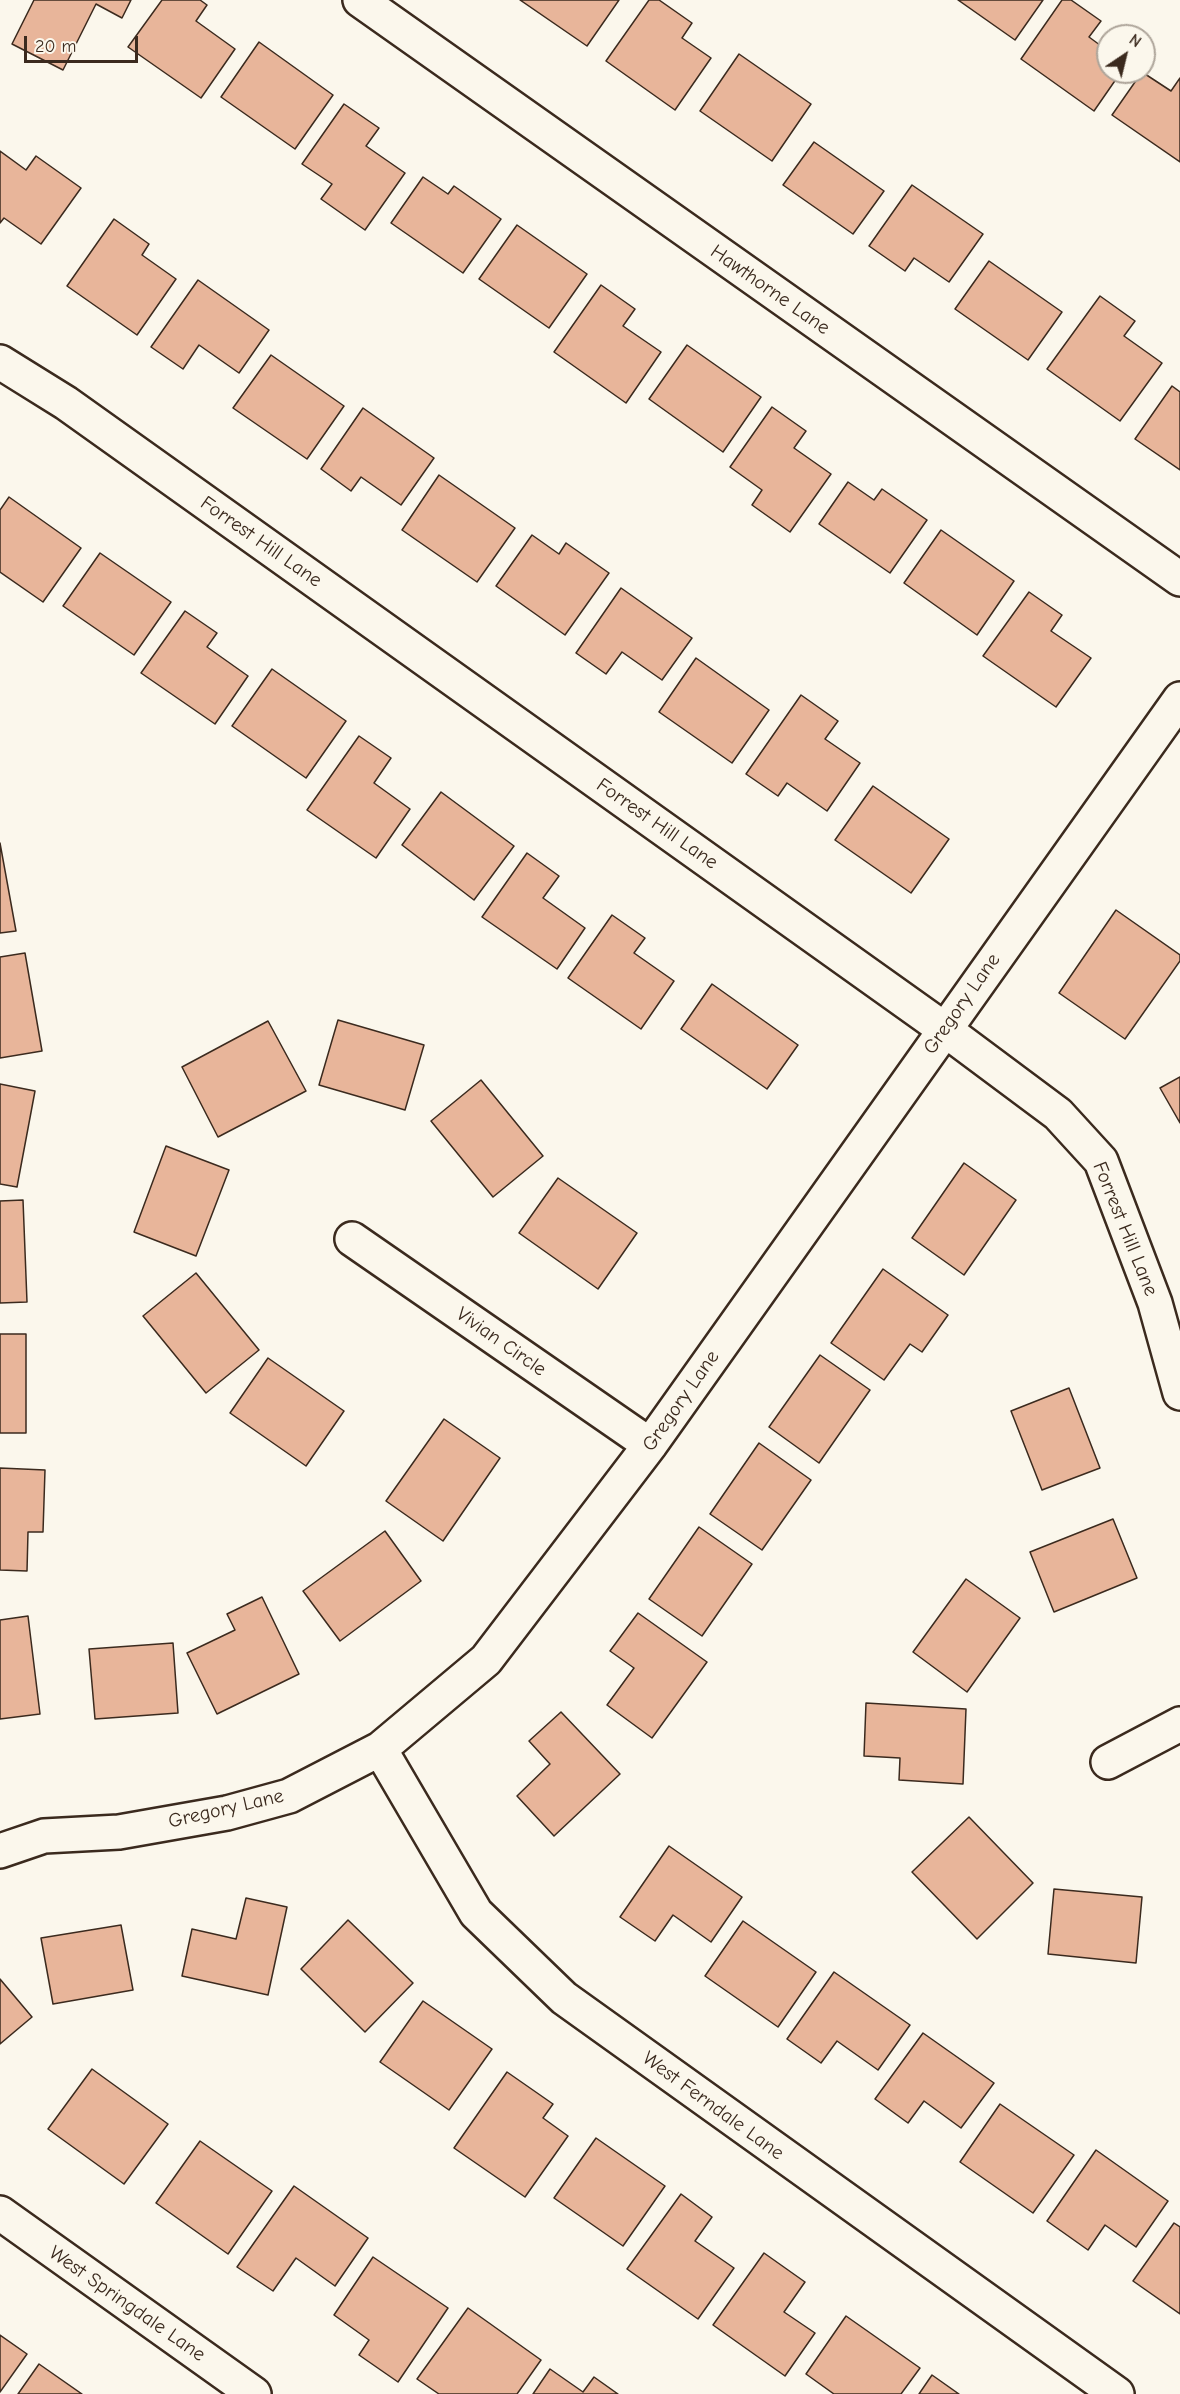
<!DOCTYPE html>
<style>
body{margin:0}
#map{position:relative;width:1180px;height:2394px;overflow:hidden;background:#fbf7ec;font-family:"Comic Neue",sans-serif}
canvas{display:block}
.north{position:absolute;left:1096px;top:24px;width:60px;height:60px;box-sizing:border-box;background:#fbf7ec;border:2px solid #aea59a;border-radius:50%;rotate:35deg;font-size:16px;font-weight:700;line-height:24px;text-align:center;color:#3b2a1e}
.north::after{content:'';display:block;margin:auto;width:21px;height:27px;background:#3b2a1e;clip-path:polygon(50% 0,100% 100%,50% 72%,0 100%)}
.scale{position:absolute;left:24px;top:36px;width:114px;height:27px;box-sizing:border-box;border:3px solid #3b2a1e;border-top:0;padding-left:8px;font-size:18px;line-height:21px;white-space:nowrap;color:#3b2a1e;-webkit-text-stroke:4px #fbf7ec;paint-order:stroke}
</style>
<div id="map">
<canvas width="1180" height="2394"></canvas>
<div class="north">N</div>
<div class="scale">20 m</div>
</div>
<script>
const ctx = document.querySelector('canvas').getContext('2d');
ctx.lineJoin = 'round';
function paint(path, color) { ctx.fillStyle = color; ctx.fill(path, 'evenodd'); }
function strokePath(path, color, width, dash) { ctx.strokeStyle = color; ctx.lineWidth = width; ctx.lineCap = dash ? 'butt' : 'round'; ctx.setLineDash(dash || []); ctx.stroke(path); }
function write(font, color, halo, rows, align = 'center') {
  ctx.font = font + ' "Comic Neue",sans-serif'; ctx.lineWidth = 5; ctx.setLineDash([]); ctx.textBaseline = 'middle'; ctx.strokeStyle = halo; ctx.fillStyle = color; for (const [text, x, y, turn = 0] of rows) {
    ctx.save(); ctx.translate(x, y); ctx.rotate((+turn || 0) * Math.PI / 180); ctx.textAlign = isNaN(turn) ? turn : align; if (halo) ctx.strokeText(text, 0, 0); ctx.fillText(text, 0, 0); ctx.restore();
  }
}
const building = new Path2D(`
 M 34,0 L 131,0 L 122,18 L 96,4 L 63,70 L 12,44 Z
 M 162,0 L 200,0 L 207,5 L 196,21 L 235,49 L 201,98 L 128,47 Z
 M 520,0 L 619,0 L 587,46 Z
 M 649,0 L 659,0 L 692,23 L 682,38 L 711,58 L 675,110 L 606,61 Z
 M 958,0 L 1043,0 L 1015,40 Z
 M 1062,0 L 1071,0 L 1101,21 L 1089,37 L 1108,51 L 1108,72 L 1121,72 L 1094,111 L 1021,59 Z
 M 259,42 L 333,95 L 295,149 L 221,97 Z
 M 739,54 L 811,104 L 772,161 L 700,111 Z
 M 1142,72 L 1171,91 L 1180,78 L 1180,162 L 1112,115 Z
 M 344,104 L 379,128 L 366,146 L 405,173 L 365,230 L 321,199 L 332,184 L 302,164 Z
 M 814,142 L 884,191 L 853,234 L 783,185 Z
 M 0,151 L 26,170 L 36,156 L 81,188 L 41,244 L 4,218 L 0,223 Z
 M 423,177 L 448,194 L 454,186 L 501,219 L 463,273 L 391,223 Z
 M 912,185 L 983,234 L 949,282 L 914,258 L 905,271 L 869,246 Z
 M 114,219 L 149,244 L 142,255 L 176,279 L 137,335 L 67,286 Z
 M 517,225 L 587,274 L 549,328 L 479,279 Z
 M 989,261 L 1062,312 L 1028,360 L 955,309 Z
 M 198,280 L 269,330 L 239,373 L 199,345 L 183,369 L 151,347 Z
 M 601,285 L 635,309 L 623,326 L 661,352 L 626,403 L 554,352 Z
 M 1100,296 L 1135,321 L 1124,336 L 1162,363 L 1120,421 L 1047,369 Z
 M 687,345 L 761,397 L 723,452 L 649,399 Z
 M 271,355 L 344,406 L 307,459 L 233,408 Z
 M 1172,386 L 1180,392 L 1180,470 L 1135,439 Z
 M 772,407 L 806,431 L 794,448 L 831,474 L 790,532 L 752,505 L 762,490 L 730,467 Z
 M 363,408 L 434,458 L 401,505 L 361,477 L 351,491 L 321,469 Z
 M 439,475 L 515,528 L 477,582 L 402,530 Z
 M 848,482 L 874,500 L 882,489 L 927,520 L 890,573 L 819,524 Z
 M 9,497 L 81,548 L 43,602 L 0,572 L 0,510 Z
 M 941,530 L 1014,581 L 977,635 L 904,583 Z
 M 532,535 L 559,554 L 566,543 L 609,573 L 565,635 L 496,586 Z
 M 100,553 L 171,602 L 134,655 L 63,606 Z
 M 621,588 L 692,638 L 662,680 L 622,652 L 606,674 L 576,653 Z
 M 1029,592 L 1062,615 L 1051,631 L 1091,658 L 1056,707 L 983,656 Z
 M 185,611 L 217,633 L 207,647 L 248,676 L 215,724 L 141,673 Z
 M 696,658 L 769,710 L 732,763 L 659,712 Z
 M 272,669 L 346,721 L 306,778 L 232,726 Z
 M 801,695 L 838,721 L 825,739 L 860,763 L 827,811 L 787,783 L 778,796 L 746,774 Z
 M 359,736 L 391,758 L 374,783 L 410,809 L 376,858 L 307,810 Z
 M 873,786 L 949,839 L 911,893 L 835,840 Z
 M 441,792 L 514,846 L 474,900 L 402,845 Z
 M 0,843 L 16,931 L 0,933 Z
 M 527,853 L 559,876 L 543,898 L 585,928 L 557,969 L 482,917 Z
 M 1116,910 L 1180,955 L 1180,961 L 1125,1039 L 1059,993 Z
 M 612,915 L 645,938 L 634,953 L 674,981 L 641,1029 L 568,978 Z
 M 25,953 L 42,1051 L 0,1058 L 0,957 Z
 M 712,984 L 798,1045 L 767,1089 L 681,1029 Z
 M 338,1020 L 424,1045 L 405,1110 L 319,1085 Z
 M 268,1021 L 306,1091 L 218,1137 L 182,1067 Z
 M 1180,1077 L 1180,1123 L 1160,1088 Z
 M 481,1080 L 543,1156 L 493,1197 L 431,1121 Z
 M 0,1084 L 35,1091 L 17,1187 L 0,1184 Z
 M 166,1146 L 229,1170 L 196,1256 L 134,1232 Z
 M 964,1163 L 1016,1200 L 964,1275 L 912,1238 Z
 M 558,1178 L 637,1233 L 598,1289 L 519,1233 Z
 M 23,1200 L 27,1302 L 0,1303 L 0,1201 Z
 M 883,1269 L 948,1315 L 922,1352 L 910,1344 L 884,1380 L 831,1343 Z
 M 196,1273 L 259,1350 L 206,1393 L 143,1316 Z
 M 0,1334 L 26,1334 L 26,1433 L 0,1433 Z
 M 820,1355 L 870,1390 L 819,1463 L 769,1427 Z
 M 268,1358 L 344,1411 L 306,1466 L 230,1413 Z
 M 1069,1388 L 1100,1468 L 1042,1490 L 1011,1411 Z
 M 444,1419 L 500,1458 L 443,1541 L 386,1501 Z
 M 759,1443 L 811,1480 L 762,1550 L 710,1514 Z
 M 0,1468 L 45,1470 L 43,1532 L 28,1532 L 27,1571 L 0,1570 Z
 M 1113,1519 L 1137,1578 L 1054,1612 L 1030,1552 Z
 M 699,1527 L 752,1564 L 702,1636 L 649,1599 Z
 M 385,1531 L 421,1581 L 340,1641 L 303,1591 Z
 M 966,1579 L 1020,1618 L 967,1692 L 913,1652 Z
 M 262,1597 L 299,1674 L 217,1714 L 187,1653 L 235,1630 L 227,1614 Z
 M 638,1613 L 707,1662 L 652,1738 L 607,1705 L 634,1668 L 610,1651 Z
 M 28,1616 L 40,1714 L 0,1719 L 0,1620 Z
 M 173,1643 L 178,1713 L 95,1719 L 89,1649 Z
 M 866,1703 L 966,1709 L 963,1784 L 899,1780 L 900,1758 L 864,1756 Z
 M 561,1712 L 620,1774 L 554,1836 L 517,1796 L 550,1764 L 529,1741 Z
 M 969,1817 L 1033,1883 L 977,1939 L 912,1872 Z
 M 669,1846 L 742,1897 L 711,1942 L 673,1915 L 655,1941 L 620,1917 Z
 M 1054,1889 L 1142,1897 L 1136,1963 L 1048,1954 Z
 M 246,1898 L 287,1907 L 268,1995 L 182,1976 L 192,1929 L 236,1939 Z
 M 348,1920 L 413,1983 L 365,2032 L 301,1969 Z
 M 743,1921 L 816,1972 L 778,2027 L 705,1976 Z
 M 121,1925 L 133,1990 L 53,2004 L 41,1938 Z
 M 834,1972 L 910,2025 L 878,2070 L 837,2041 L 821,2063 L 787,2039 Z
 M 0,1979 L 32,2017 L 0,2044 Z
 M 423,2001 L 492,2049 L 449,2110 L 380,2062 Z
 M 923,2033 L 994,2083 L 961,2128 L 924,2101 L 908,2123 L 875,2099 Z
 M 92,2069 L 168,2124 L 124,2184 L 48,2129 Z
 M 507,2072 L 553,2104 L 543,2118 L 568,2136 L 525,2197 L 454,2148 Z
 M 1000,2104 L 1074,2155 L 1033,2213 L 960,2162 Z
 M 596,2138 L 665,2186 L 623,2246 L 554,2198 Z
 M 200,2141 L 272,2191 L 228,2254 L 156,2203 Z
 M 1096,2150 L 1168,2201 L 1136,2247 L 1105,2225 L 1088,2250 L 1047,2221 Z
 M 294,2186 L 368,2238 L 335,2286 L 296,2258 L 273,2291 L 237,2267 Z
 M 681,2194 L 712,2217 L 695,2241 L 734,2268 L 698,2319 L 627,2269 Z
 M 1174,2223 L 1180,2227 L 1180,2314 L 1133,2281 Z
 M 764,2253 L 805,2282 L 784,2312 L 815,2333 L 785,2376 L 713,2325 Z
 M 373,2257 L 448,2308 L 398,2382 L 359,2355 L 369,2340 L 334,2315 Z
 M 468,2308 L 541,2360 L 517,2394 L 439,2394 L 417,2379 Z
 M 846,2316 L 920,2368 L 901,2394 L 834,2394 L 806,2374 Z
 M 0,2335 L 27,2354 L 0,2392 Z
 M 39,2364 L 82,2394 L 18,2394 Z
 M 550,2369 L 583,2392 L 594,2377 L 618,2394 L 533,2394 Z
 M 932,2375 L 959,2394 L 919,2394 Z`);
paint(building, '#e8b59a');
strokePath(building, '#3b2a1e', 1.5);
const minor = new Path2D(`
 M 360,0 L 1180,579
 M 0,362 L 66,403 L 944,1029 L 1058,1114 L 1101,1161 L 1155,1303 L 1180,1393
 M 352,1239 L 650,1445
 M 380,1749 L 476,1913 L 564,1998 L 1117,2394
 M 1108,1762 L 1180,1724
 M 0,1851 L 44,1836 L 119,1832 L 227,1813 L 289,1796 L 380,1749 L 486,1660 L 650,1445 L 1180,699
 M 0,2213 L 254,2394`);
strokePath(minor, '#3b2a1e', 38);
strokePath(minor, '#fbf7ec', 33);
write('20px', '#3b2a1e', '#fbf7ec', [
 ["Hawthorne Lane",770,290,35],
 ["Forrest Hill Lane",261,542,35],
 ["Forrest Hill Lane",657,824,35],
 ["Gregory Lane",962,1004,-55],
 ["Forrest Hill Lane",1125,1229,68],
 ["Vivian Circle",501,1342,35],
 ["Gregory Lane",681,1401,-55],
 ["Gregory Lane",226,1809,-13],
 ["West Ferndale Lane",713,2106,36],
 ["West Springdale Lane",127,2304,35]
]);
</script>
